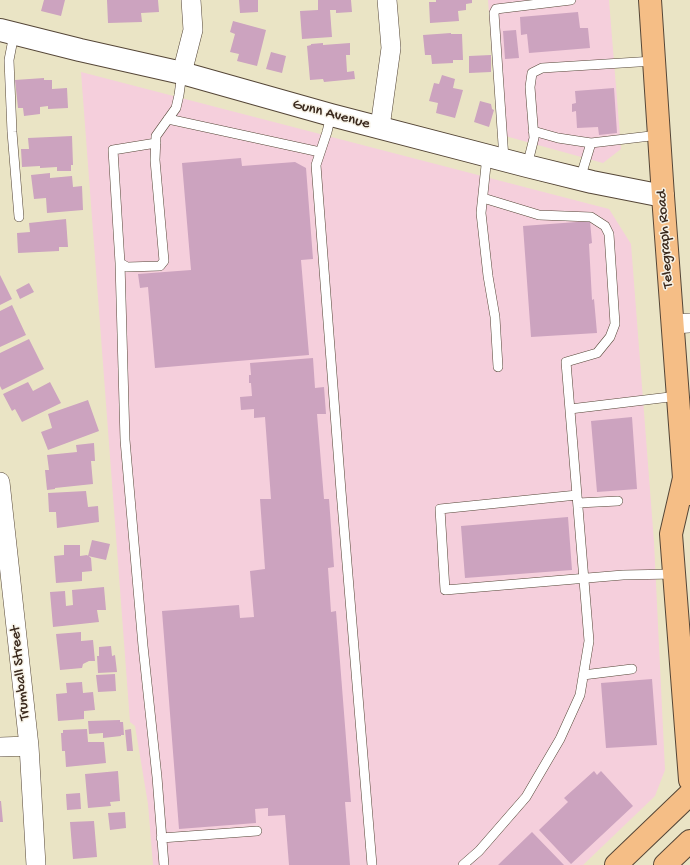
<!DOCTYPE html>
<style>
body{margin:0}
canvas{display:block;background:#eae4c5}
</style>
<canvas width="690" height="865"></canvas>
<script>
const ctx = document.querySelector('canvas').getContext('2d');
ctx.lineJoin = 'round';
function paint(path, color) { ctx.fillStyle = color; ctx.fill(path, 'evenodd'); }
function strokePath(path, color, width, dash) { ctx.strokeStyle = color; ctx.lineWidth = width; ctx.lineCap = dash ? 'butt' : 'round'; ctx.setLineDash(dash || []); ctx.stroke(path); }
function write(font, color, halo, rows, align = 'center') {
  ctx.font = font + ' "Gochi Hand",sans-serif'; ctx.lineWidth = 3; ctx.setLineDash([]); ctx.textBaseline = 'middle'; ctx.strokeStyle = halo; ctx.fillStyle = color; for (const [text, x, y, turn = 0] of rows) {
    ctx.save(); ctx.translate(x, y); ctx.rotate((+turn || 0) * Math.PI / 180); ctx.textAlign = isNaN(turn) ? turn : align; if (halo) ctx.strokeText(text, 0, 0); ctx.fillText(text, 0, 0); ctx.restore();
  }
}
paint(new Path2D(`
 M 488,0 L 609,0 L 621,149 L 603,163 L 498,134 Z
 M 81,72 L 609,209 L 631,244 L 654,542 L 665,770 L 655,796 L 583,865 L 153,865 L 148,804 L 135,726 L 130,722 Z`), '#f5cfdc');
paint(new Path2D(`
 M 44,0 L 65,0 L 61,16 L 41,11 Z
 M 107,0 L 158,0 L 159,12 L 141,13 L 142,22 L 108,23 Z
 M 239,0 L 258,0 L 258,12 L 240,13 Z
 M 318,0 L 351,0 L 352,12 L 336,13 L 336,10 L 330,10 L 332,37 L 302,39 L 300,11 L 318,10 Z
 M 436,0 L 472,0 L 472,3 L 466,4 L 466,10 L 458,11 L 459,21 L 430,23 L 429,2 L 436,2 Z
 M 578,12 L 580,28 L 588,28 L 590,48 L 529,53 L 527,34 L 521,35 L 520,17 Z
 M 233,21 L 266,30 L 257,66 L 237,61 L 239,54 L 230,52 L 235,34 L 230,32 Z
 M 516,30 L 519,58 L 505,59 L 503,31 Z
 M 451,33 L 451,34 L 462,34 L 463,60 L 453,60 L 453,63 L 432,64 L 431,55 L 425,55 L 423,35 Z
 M 323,43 L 323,45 L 350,43 L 350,55 L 346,55 L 347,72 L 354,71 L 355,79 L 324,82 L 323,79 L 310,80 L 307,46 L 311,45 L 311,44 Z
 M 271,52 L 286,56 L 282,73 L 266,69 Z
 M 491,55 L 491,72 L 469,73 L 469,56 Z
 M 442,75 L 455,79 L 453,88 L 463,90 L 455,118 L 436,113 L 438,103 L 429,101 L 434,83 L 439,84 Z
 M 44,78 L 44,80 L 52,80 L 52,89 L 67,88 L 68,108 L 48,109 L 48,106 L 40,107 L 40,114 L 24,116 L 23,108 L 18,108 L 15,80 Z
 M 614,88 L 617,133 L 599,135 L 598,127 L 577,128 L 576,111 L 572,112 L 572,104 L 576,103 L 575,91 Z
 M 480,101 L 491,104 L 492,109 L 494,110 L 489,127 L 474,122 Z
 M 72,136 L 73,165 L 71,165 L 71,171 L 57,171 L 57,167 L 40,168 L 40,166 L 22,167 L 21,149 L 29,149 L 28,138 Z
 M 241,158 L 242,166 L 295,162 L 306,168 L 313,259 L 301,260 L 309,355 L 155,368 L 148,287 L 140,288 L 138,274 L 191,270 L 182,163 Z
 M 50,173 L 50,178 L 72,176 L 73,187 L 82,186 L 83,210 L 47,213 L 46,198 L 34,199 L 31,175 Z
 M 66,219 L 68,247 L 59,247 L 59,251 L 18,253 L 17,233 L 30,232 L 29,223 Z
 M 590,221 L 592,243 L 589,244 L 592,300 L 594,299 L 597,333 L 531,337 L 523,226 Z
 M 0,275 L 12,299 L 0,305 Z
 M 29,283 L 34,292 L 20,299 L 16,290 Z
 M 12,305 L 26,335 L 0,347 L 0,311 Z
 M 29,339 L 44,369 L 2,390 L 0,386 L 0,353 Z
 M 313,358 L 315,388 L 324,387 L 326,414 L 317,414 L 324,499 L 329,499 L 334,567 L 328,568 L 331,612 L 336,611 L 351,802 L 345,802 L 350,865 L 289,865 L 285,815 L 268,816 L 268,808 L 255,809 L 256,823 L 179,829 L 162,611 L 239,605 L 240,618 L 254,617 L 250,571 L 265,569 L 260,499 L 271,499 L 265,417 L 254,418 L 254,409 L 241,410 L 240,397 L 252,396 L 251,383 L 249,383 L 249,375 L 251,375 L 250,363 Z
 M 28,382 L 33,391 L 50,382 L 61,403 L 22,422 L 15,409 L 12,411 L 3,394 Z
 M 88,400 L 99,431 L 48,450 L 41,432 L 52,428 L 48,414 Z
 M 632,417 L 637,489 L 597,492 L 591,421 Z
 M 94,443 L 95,461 L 91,461 L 93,484 L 55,488 L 55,489 L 47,490 L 45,470 L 49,470 L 47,455 L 77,452 L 76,445 Z
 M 86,491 L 88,507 L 98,506 L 99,522 L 57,528 L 56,512 L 49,512 L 48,493 Z
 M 568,517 L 572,570 L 465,578 L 461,526 Z
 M 92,540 L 110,544 L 106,560 L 88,556 Z
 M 64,545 L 80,545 L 80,556 L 87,555 L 91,558 L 92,571 L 82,572 L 82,581 L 56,583 L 54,556 L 64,555 Z
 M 104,587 L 106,610 L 97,610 L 99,622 L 53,627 L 50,592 L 65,591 L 66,606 L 73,605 L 72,590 Z
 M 81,632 L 81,641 L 93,640 L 95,661 L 89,661 L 83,664 L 82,668 L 60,670 L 56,634 Z
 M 111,646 L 112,656 L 115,655 L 117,672 L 98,673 L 97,656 L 99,656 L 99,647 Z
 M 115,674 L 116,691 L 98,692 L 96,675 Z
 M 652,679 L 657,745 L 606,748 L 601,683 Z
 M 82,682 L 83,693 L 93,692 L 95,710 L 84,711 L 84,719 L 58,721 L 56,694 L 67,693 L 66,683 Z
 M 120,720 L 120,722 L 123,722 L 124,735 L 121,735 L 121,736 L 103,738 L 103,733 L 89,734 L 88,721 Z
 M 87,729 L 88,742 L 104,742 L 106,763 L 66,767 L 65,751 L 62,751 L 61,733 L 63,733 L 63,730 Z
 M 131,729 L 133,751 L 127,751 L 125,730 Z
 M 118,771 L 120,801 L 110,802 L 111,806 L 88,808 L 85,774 Z
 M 594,771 L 597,775 L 601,771 L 633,806 L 571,864 L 539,830 L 568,802 L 564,798 Z
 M 80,793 L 81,809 L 67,810 L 66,794 Z
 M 0,801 L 1,801 L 3,822 L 0,822 Z
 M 125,812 L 126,828 L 110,830 L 108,813 Z
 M 94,821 L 97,857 L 73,859 L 70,822 Z
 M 532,832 L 564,865 L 498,865 Z`), '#cca3bf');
const service = new Path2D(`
 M 14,34 L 9,60 L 12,132 L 19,217
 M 331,115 L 327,132 L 316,165 L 341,491 L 372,865
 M 168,119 L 320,152
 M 533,131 L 558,138 L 591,143 L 659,135
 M 156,143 L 113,150 L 120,263 L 127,267 L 160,266 L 164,261 L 155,160 L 156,136 L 176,108 L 179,95 L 182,73
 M 487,156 L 481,213 L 488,276 L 495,317 L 498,367
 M 504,159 L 494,13 L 496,9 L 571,0
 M 527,166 L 534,138 L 530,87 L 532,73 L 542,68 L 654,61
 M 580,179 L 591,143
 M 120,263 L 125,440 L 143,646 L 157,777 L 164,865
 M 570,409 L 678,396
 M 577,495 L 440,509 L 445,590 L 623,575 L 674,574
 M 578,503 L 618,501
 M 583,675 L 632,669
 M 161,838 L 257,831
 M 463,865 L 479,851 L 526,797 L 560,739 L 580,695 L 589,641 L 566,362 L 597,353 L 610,337 L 615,324 L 609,234 L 605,226 L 591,217 L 539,215 L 483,198`);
const minor = new Path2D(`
 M 182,73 L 193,30 L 191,0
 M 380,127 L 391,48 L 387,0
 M 673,324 L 690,323
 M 0,482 L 29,746 L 36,865
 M 0,747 L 29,746`);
const tertiary = new Path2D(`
 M 0,30 L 80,50 L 182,73 L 331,115 L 527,166 L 592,182 L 663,196`);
const primary = new Path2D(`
 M 650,0 L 663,196 L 684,478 L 690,494
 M 684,478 L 671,534 L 690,780
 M 616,865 L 690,794
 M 665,865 L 690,841`);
strokePath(service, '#554637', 10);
strokePath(minor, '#554637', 20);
strokePath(tertiary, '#554637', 24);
strokePath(primary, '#554637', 24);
strokePath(service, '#fff', 9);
strokePath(minor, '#fff', 19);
strokePath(tertiary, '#fff', 22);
strokePath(primary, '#f5be86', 22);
write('15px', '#3b2a1e', '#f7f3e8', [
 ["Gunn Avenue",331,115,15],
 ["Telegraph Road",666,239,-94],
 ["Trumball Street",21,673,-96]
]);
</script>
